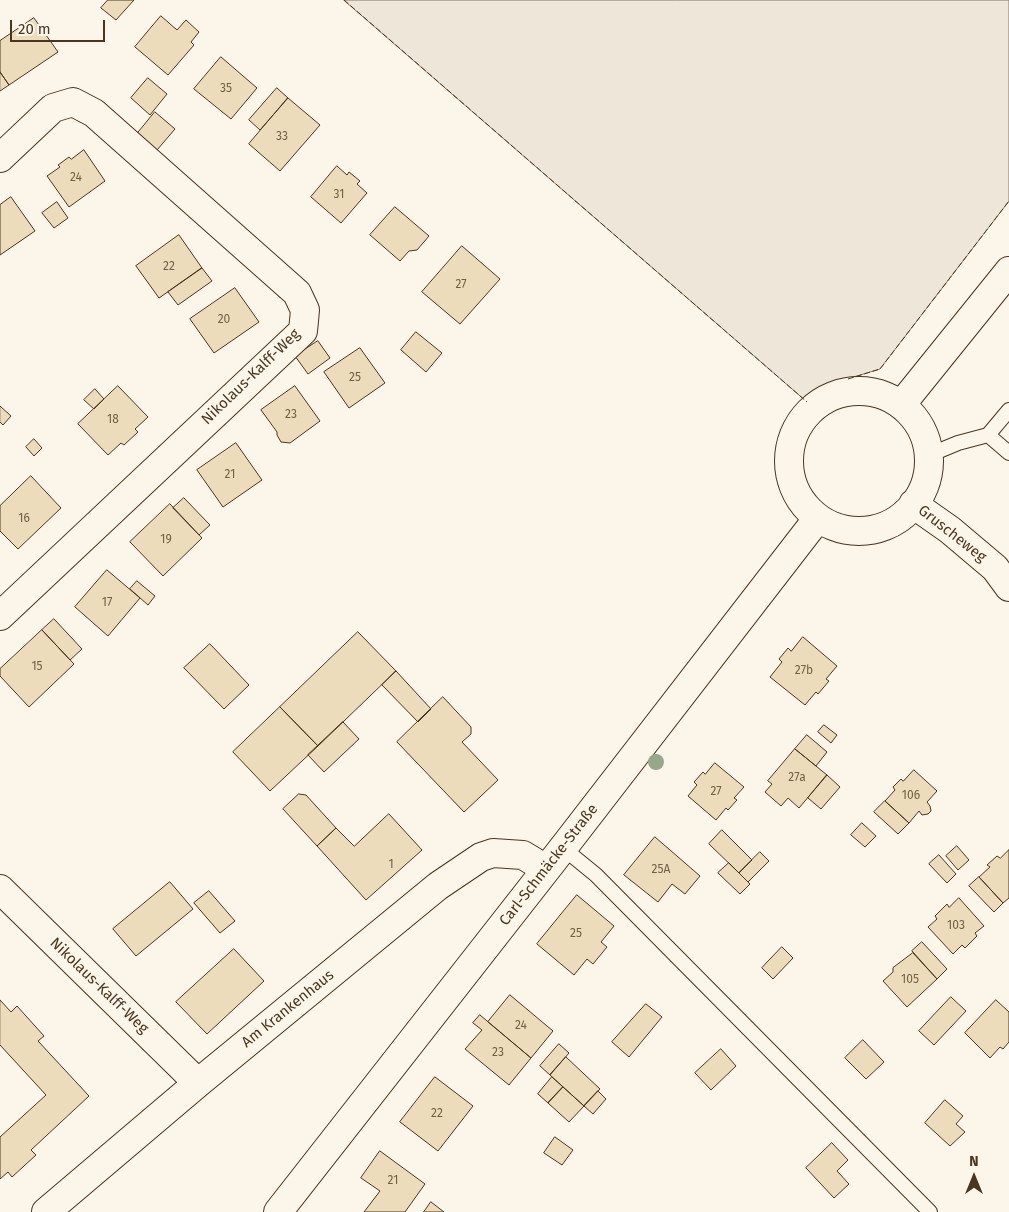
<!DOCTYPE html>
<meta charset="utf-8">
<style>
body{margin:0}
#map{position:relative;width:1009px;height:1212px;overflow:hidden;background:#fbf6e9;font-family:"Fira Sans",sans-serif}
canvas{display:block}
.north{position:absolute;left:949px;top:1152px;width:50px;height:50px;-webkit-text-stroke:4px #fbf6e9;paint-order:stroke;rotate:0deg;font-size:14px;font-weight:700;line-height:20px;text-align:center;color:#4a3520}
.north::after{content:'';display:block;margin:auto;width:18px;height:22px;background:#4a3520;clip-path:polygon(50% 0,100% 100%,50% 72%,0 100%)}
.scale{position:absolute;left:10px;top:20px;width:95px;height:22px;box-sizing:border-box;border:2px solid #4a3520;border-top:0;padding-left:6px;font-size:15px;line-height:18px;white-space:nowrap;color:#4a3520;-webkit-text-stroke:4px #fbf6e9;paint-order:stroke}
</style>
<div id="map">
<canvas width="1009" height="1212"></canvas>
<div class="north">N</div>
<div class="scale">20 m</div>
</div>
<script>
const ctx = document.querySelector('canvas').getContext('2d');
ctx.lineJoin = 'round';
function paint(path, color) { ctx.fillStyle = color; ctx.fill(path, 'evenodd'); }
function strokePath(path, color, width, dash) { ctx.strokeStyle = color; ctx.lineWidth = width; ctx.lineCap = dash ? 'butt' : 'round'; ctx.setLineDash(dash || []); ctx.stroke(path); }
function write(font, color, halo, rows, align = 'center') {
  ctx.font = font + ' "Fira Sans",sans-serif'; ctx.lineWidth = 4; ctx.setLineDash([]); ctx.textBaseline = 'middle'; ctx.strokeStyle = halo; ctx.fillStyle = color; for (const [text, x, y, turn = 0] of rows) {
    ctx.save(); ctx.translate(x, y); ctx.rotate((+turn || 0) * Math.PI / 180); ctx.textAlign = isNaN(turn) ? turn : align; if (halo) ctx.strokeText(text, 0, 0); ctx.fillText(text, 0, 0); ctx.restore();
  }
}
const green = new Path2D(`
 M 344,0 L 1009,0 L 1009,201 L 880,369 L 837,382 L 810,404 Z`);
paint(green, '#ede6d9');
strokePath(green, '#887966', 1);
const building = new Path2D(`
 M 108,0 L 134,0 L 116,20 L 101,8 Z
 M 161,16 L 177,30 L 186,20 L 199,32 L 191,42 L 194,45 L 168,75 L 135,47 Z
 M 34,18 L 58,52 L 9,85 L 0,72 L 0,41 Z
 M 221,57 L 257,88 L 231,119 L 194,89 Z
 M 0,72 L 9,85 L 0,91 Z
 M 148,78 L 167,94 L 150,115 L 131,98 Z
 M 277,88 L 288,98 L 260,130 L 249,120 Z
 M 288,98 L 320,125 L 280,171 L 249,144 Z
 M 155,112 L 175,129 L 157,150 L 137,134 Z
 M 84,150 L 105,181 L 69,207 L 47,176 L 60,167 L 58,165 L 69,157 L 71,159 Z
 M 337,166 L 347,175 L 349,172 L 360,181 L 357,184 L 367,193 L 341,223 L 311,197 Z
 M 11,197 L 35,231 L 0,255 L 0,205 Z
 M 57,202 L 68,218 L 54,228 L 42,213 Z
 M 395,207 L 429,236 L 417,250 L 409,251 L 400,261 L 370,235 Z
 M 179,235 L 202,268 L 159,298 L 136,266 Z
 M 462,246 L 500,279 L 460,324 L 422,292 Z
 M 202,268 L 212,281 L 178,305 L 168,292 Z
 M 235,288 L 259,322 L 214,353 L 190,319 Z
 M 416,332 L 442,353 L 426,372 L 401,350 Z
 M 318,341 L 330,358 L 308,374 L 295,356 Z
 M 360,348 L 385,383 L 349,408 L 324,372 Z
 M 118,386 L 148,417 L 135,429 L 138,432 L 124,445 L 121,443 L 108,455 L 78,424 Z
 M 295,386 L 320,421 L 290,443 L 281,442 L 277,435 L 277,432 L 261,410 Z
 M 95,389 L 104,399 L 94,409 L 84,400 Z
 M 0,406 L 11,416 L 3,425 L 0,422 Z
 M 34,439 L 42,448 L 34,456 L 26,447 Z
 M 236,443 L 262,480 L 223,507 L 197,470 Z
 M 31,476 L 61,508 L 18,549 L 0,531 L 0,506 Z
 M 184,498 L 210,525 L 199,535 L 173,508 Z
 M 170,504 L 202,538 L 163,576 L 130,542 Z
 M 107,570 L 140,598 L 108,636 L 75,607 Z
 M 137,581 L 155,596 L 148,605 L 130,589 Z
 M 54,619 L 82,649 L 70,660 L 42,630 Z
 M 42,630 L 74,664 L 29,707 L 0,676 L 0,669 Z
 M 358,632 L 396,671 L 318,746 L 280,707 Z
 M 803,637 L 837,666 L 826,679 L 829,681 L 818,694 L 816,692 L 805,705 L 770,677 L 782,662 L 779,659 L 788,648 L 791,651 Z
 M 210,644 L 249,685 L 224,709 L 184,668 Z
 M 396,671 L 431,709 L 418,722 L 382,685 Z
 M 443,697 L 471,727 L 471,734 L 462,742 L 498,780 L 464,812 L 397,742 Z
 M 280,707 L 318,746 L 270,791 L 233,752 Z
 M 343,722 L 359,739 L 324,772 L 308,755 Z
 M 824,725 L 837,735 L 831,743 L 818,732 Z
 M 807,735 L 827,752 L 816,766 L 795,749 Z
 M 795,749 L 827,775 L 799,808 L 788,798 L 781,806 L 765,792 L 772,784 L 768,781 Z
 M 715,763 L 744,787 L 734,798 L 737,800 L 728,810 L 726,808 L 716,820 L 688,796 L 697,785 L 694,782 L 703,772 L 705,774 Z
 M 914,770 L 937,791 L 927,802 L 930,806 L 931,811 L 928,814 L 922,815 L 919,811 L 909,823 L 885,801 L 895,790 L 893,787 L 901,779 L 903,781 Z
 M 827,775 L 840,787 L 821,809 L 808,798 Z
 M 299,794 L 306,795 L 336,828 L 317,846 L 283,809 Z
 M 885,801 L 909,823 L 898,834 L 874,812 Z
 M 389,814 L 422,850 L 366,900 L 317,846 L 336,828 L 354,846 Z
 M 862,823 L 876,836 L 865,847 L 851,835 Z
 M 722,830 L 752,860 L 739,873 L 709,844 Z
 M 655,837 L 700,876 L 685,894 L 672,884 L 658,902 L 624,875 Z
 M 957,846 L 969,860 L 958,870 L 946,856 Z
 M 1009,850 L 1009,898 L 1003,903 L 979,877 L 990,867 L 987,865 L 997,856 L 1000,858 Z
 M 760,852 L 769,861 L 748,882 L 739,873 Z
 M 939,855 L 956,874 L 947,883 L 929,864 Z
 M 729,863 L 750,884 L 740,894 L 718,873 Z
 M 979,877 L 1003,903 L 994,912 L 969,886 Z
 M 170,882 L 193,909 L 136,956 L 113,929 Z
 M 209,891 L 235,921 L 220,933 L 194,903 Z
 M 577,895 L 614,926 L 601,942 L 607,947 L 593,964 L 587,959 L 574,975 L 537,944 Z
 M 959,898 L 984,926 L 975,933 L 977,936 L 965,948 L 962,945 L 953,954 L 928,927 L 937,919 L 935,916 L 947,904 L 949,907 Z
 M 922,942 L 947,969 L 937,979 L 912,951 Z
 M 782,947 L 793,958 L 773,979 L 762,968 Z
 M 234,949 L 264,981 L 207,1034 L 176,1002 Z
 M 913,953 L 937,979 L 907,1007 L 883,981 L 893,972 L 893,968 Z
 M 510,995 L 553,1031 L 531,1058 L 488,1022 Z
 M 951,997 L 966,1011 L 934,1045 L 919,1031 Z
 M 0,1000 L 11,1012 L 17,1006 L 44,1036 L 38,1041 L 89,1096 L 31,1150 L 36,1155 L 12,1177 L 8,1172 L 0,1179 L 0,1137 L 46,1095 L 0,1045 Z
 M 996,1000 L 1009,1012 L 1009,1042 L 1003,1049 L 1000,1047 L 990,1058 L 965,1033 Z
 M 646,1004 L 662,1017 L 629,1057 L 612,1042 Z
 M 480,1015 L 531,1058 L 509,1085 L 465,1049 L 482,1030 L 473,1023 Z
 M 863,1040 L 884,1062 L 866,1079 L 845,1058 Z
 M 559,1044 L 569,1053 L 550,1075 L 540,1066 Z
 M 721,1049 L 736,1066 L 711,1090 L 695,1073 Z
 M 566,1057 L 600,1089 L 584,1106 L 550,1075 Z
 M 435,1077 L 473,1106 L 438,1151 L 400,1122 Z
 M 552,1077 L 563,1087 L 548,1103 L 538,1094 Z
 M 563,1087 L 584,1106 L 569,1122 L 548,1103 Z
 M 598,1091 L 606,1099 L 593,1114 L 584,1106 Z
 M 945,1100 L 963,1116 L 956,1124 L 965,1132 L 950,1146 L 925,1123 Z
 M 555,1137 L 573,1150 L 562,1165 L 544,1153 Z
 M 832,1143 L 848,1160 L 837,1171 L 849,1184 L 834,1198 L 806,1168 Z
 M 380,1151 L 425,1184 L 405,1212 L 364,1212 L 380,1191 L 361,1178 Z
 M 431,1202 L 444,1212 L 424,1212 Z`);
paint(building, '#ecdcbc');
strokePath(building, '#4a3520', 1);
const service = new Path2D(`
 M 1009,410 L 988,435 L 1009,453
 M 929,455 L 958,443 L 988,435
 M 563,848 L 596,875 L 930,1212`);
const minor = new Path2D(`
 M 0,158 L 53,108 L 73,102 L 94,113 L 297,293 L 305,310 L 303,331 L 0,616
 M 0,889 L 198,1083
 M 46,1212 L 198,1083 L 438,886 L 481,857 L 493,853 L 523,855 L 546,869`);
const tertiary = new Path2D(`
 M789 461a70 70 0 1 1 140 0a70 70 0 1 1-140 0Z
 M 901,405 L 1009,271
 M 913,504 L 950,530 L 995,568 L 1009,587
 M 278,1212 L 563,848 L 818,518`);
strokePath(service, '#4a3520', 16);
strokePath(minor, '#4a3520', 30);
strokePath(tertiary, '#4a3520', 30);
strokePath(service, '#fbf6e9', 14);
strokePath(minor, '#fbf6e9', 28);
strokePath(tertiary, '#fbf6e9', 28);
strokePath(new Path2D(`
 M 344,0 L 807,402
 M 848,379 L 880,369 L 1009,201`), '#4a3520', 1, [6, 2.5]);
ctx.fillStyle = '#96a887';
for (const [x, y] of [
 [656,762]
]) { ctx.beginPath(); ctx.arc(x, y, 8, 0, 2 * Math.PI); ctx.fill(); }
write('12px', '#725f47', null, [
 ["35",226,89],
 ["33",282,137],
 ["24",76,178],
 ["31",339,195],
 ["22",169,267],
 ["27",461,285],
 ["20",224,320],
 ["25",355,378],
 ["23",291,415],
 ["18",113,420],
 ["21",230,475],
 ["16",24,519],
 ["19",166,540],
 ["17",107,603],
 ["15",37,667],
 ["27b",804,671],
 ["27a",797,778],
 ["27",716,792],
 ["106",911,796],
 ["1",391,865],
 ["25A",661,870],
 ["103",956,926],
 ["25",576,934],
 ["105",910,980],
 ["24",521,1026],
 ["23",498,1053],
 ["22",437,1114],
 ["21",393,1181]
]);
write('15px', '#4a3520', '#fbf6e9', [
 ["Nikolaus-Kalff-Weg",251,377,-44],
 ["Gruscheweg",952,534,38],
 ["Carl-Schmäcke-Straße",549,865,-52],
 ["Nikolaus-Kalff-Weg",99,986,44],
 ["Am Krankenhaus",288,1009,-39]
]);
</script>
